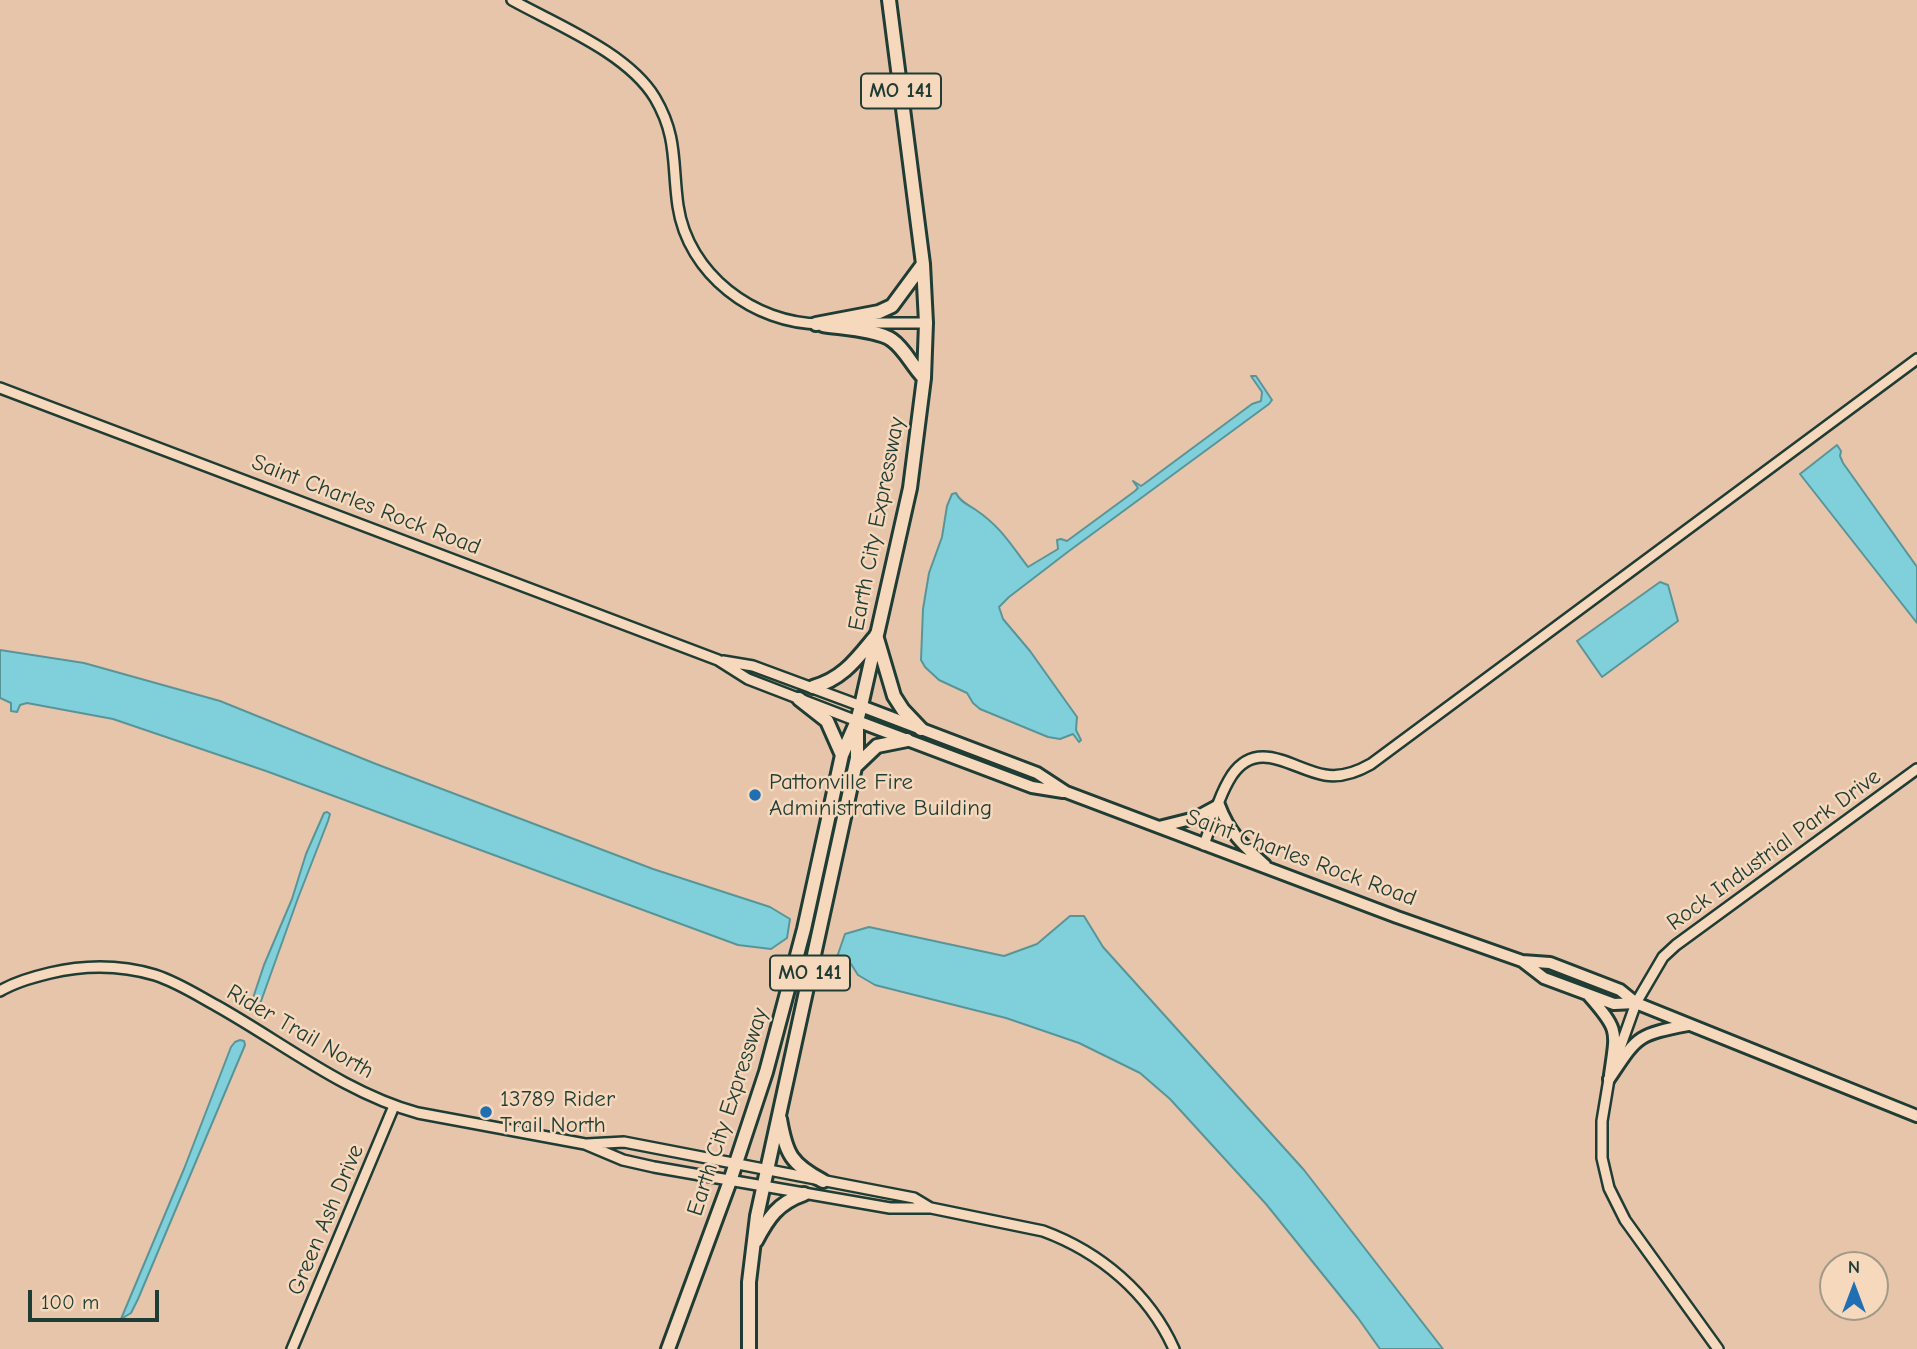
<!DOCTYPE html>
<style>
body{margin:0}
#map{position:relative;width:1917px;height:1349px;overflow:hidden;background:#f6d4b8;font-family:"Comic Neue",sans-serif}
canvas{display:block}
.north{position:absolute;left:1819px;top:1251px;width:70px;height:70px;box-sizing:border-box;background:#f6d8bc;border:2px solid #a09a86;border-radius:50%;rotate:0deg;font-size:19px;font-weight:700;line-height:28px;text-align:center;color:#1f3d34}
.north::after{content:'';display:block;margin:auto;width:24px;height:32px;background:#1f6fb2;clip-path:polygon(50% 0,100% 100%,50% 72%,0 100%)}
.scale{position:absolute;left:28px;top:1290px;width:131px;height:32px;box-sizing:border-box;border:4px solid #1f3d34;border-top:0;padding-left:9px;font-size:21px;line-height:24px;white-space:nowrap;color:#1f3d34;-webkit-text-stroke:5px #f6d8bc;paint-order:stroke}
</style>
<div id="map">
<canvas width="1917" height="1349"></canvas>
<div class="north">N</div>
<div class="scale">100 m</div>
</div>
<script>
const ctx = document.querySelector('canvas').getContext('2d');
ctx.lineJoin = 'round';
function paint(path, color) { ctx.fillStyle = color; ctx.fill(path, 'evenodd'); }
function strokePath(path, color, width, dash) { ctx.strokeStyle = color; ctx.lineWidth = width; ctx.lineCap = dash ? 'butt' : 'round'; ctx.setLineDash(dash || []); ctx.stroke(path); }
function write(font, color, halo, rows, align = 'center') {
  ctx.font = font + ' "Comic Neue",sans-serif'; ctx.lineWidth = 5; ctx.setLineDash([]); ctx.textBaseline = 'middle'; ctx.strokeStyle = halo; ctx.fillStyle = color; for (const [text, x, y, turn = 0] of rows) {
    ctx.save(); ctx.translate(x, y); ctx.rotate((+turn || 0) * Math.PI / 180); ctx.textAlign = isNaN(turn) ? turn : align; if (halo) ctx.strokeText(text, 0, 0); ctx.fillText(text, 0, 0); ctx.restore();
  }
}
paint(new Path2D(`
 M 0,0 L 1917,0 L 1917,1349 L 0,1349 ZM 1833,1265 L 1875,1265 L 1875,1307 L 1833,1307 Z`), '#e7c5ab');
const water = new Path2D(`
 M 1251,376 L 1256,376 L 1272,400 L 1269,404 L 1069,551 L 1009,597 L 999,607 L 1003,619 L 1030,651 L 1077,717 L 1076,730 L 1081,740 L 1079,742 L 1073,734 L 1060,739 L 1048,737 L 980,709 L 973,703 L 967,693 L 939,680 L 925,667 L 921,660 L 923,609 L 929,573 L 942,537 L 947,506 L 952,494 L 956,493 C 960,502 969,505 976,510 C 1001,527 1011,545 1028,567 L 1058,549 L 1057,540 L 1061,539 L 1067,541 L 1135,491 L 1138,488 L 1133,481 L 1141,486 L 1144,484 L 1252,404 L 1261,401 L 1262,392 Z
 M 1837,445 L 1841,451 L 1840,456 L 1843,463 L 1917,567 L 1917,623 L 1800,474 Z
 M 1660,582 L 1668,585 L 1678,621 L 1602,677 L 1577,641 Z
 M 0,650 L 84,663 L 220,701 L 376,764 L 653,869 L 770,907 L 790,919 L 787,938 L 771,949 L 738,945 L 266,771 L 113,719 L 27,703 L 20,705 L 17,712 L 11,711 L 11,703 L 0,698 Z
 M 327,812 L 330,814 L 328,821 L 298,898 L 260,1004 L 255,1010 L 252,1001 L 264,965 L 292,899 L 306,854 L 324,813 Z
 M 1070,916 L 1084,916 L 1103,947 L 1304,1170 L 1443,1349 L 1380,1349 L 1358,1318 L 1266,1204 L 1170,1099 L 1140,1073 L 1079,1043 L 1006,1018 L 875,985 L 858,975 L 851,964 L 837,957 L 845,934 L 869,927 L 1004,956 L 1037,944 Z
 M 240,1040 L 244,1041 L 245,1045 L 138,1299 L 131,1313 L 121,1319 L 184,1169 L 231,1047 L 235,1042 Z`);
paint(water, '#80d0db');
strokePath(water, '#599598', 2);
const minor = new Path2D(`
 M 512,0 C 557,25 628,53 655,98 C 678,137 672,164 678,206 C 688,274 754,324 821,324
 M 846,323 L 926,323
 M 0,388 L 718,660 L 748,679 L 857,721
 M 723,661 L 753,666 L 861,706
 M 1204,845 C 1212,822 1219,795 1232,775 C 1258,737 1294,770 1325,775 C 1342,778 1357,772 1371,764 L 1917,359
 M 0,991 C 15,982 33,977 50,973 C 84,965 121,965 155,975 C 177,982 197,995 217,1006 C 283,1043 345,1093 418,1113 L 585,1144 L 623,1160 L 654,1167 L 890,1208 L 931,1208 L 1043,1231 C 1100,1252 1149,1293 1174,1349
 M 587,1144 L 624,1142 L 914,1198 L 929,1207
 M 292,1349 L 394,1106
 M 1718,1349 L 1625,1220 L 1609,1188 L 1602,1158 L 1602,1121 L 1609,1079 L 1636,1003 L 1663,957 L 1676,945 L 1917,769`);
const major = new Path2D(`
 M 861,706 L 1037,773 L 1066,792 L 1397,917 L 1522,961 L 1550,963 L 1620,990 L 1636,1003 L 1917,1116
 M 857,721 L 1032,787 L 1063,792
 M 1159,827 L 1195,818 L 1219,805 C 1230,834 1243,845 1265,865
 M 1522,961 L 1544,978 L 1614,1004 L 1636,1003
 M 1589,996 C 1620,1031 1616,1031 1610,1075
 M 1609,1079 C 1638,1036 1636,1035 1688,1025`);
const highway = new Path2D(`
 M 816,324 L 879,312 L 892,306 L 923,264
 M 823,325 C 841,328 879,330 892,340 C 905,349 912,366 924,378
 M 876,635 L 894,696 L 903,710 L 921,729
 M 813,687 C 842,679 855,661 874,638
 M 799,699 L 827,721 L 842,755
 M 855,767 L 877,746 L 907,740
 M 780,1119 C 786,1154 791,1164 823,1181
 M 756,1241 C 768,1218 778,1203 804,1194
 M 668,1349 L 730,1181 L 766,1072 L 804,929 L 842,755 L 857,721 L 861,706 L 910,488 L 924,378 L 926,323 L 923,264 L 889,0
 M 749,1349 L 749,1282 L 757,1216 L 857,758 L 857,725`);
strokePath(minor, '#1f3d34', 14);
strokePath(major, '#1f3d34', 16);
strokePath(highway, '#1f3d34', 18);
strokePath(minor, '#f6d8bc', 9);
strokePath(major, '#f6d8bc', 10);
strokePath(highway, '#f6d8bc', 12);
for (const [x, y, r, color] of [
 [755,795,7,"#1f6fb2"],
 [486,1112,7,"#1f6fb2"]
]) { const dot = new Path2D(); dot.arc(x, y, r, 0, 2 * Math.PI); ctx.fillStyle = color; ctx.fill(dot); strokePath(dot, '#f6d8bc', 2.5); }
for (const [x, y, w] of [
 [901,91,80],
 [810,973,80]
]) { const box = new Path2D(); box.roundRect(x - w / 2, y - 17.5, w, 35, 5); ctx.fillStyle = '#f6d8bc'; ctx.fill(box); strokePath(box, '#1f3d34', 2); }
write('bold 21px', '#1f3d34', null, [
 ["MO 141",901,91],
 ["MO 141",810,973]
]);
write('23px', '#1f3d34', '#f6d8bc', [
 ["Saint Charles Rock Road",366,505,21],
 ["Earth City Expressway",877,524,-79],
 ["Rock Industrial Park Drive",1774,850,-36],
 ["Saint Charles Rock Road",1301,858,20],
 ["Rider Trail North",300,1032,30],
 ["Earth City Expressway",728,1112,-72],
 ["Green Ash Drive",326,1220,-67]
]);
write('23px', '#1f3d34', '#f6d8bc', [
 ["Pattonville Fire",769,782],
 ["Administrative Building",769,808],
 ["13789 Rider",500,1099],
 ["Trail North",500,1125]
], 'left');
</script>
